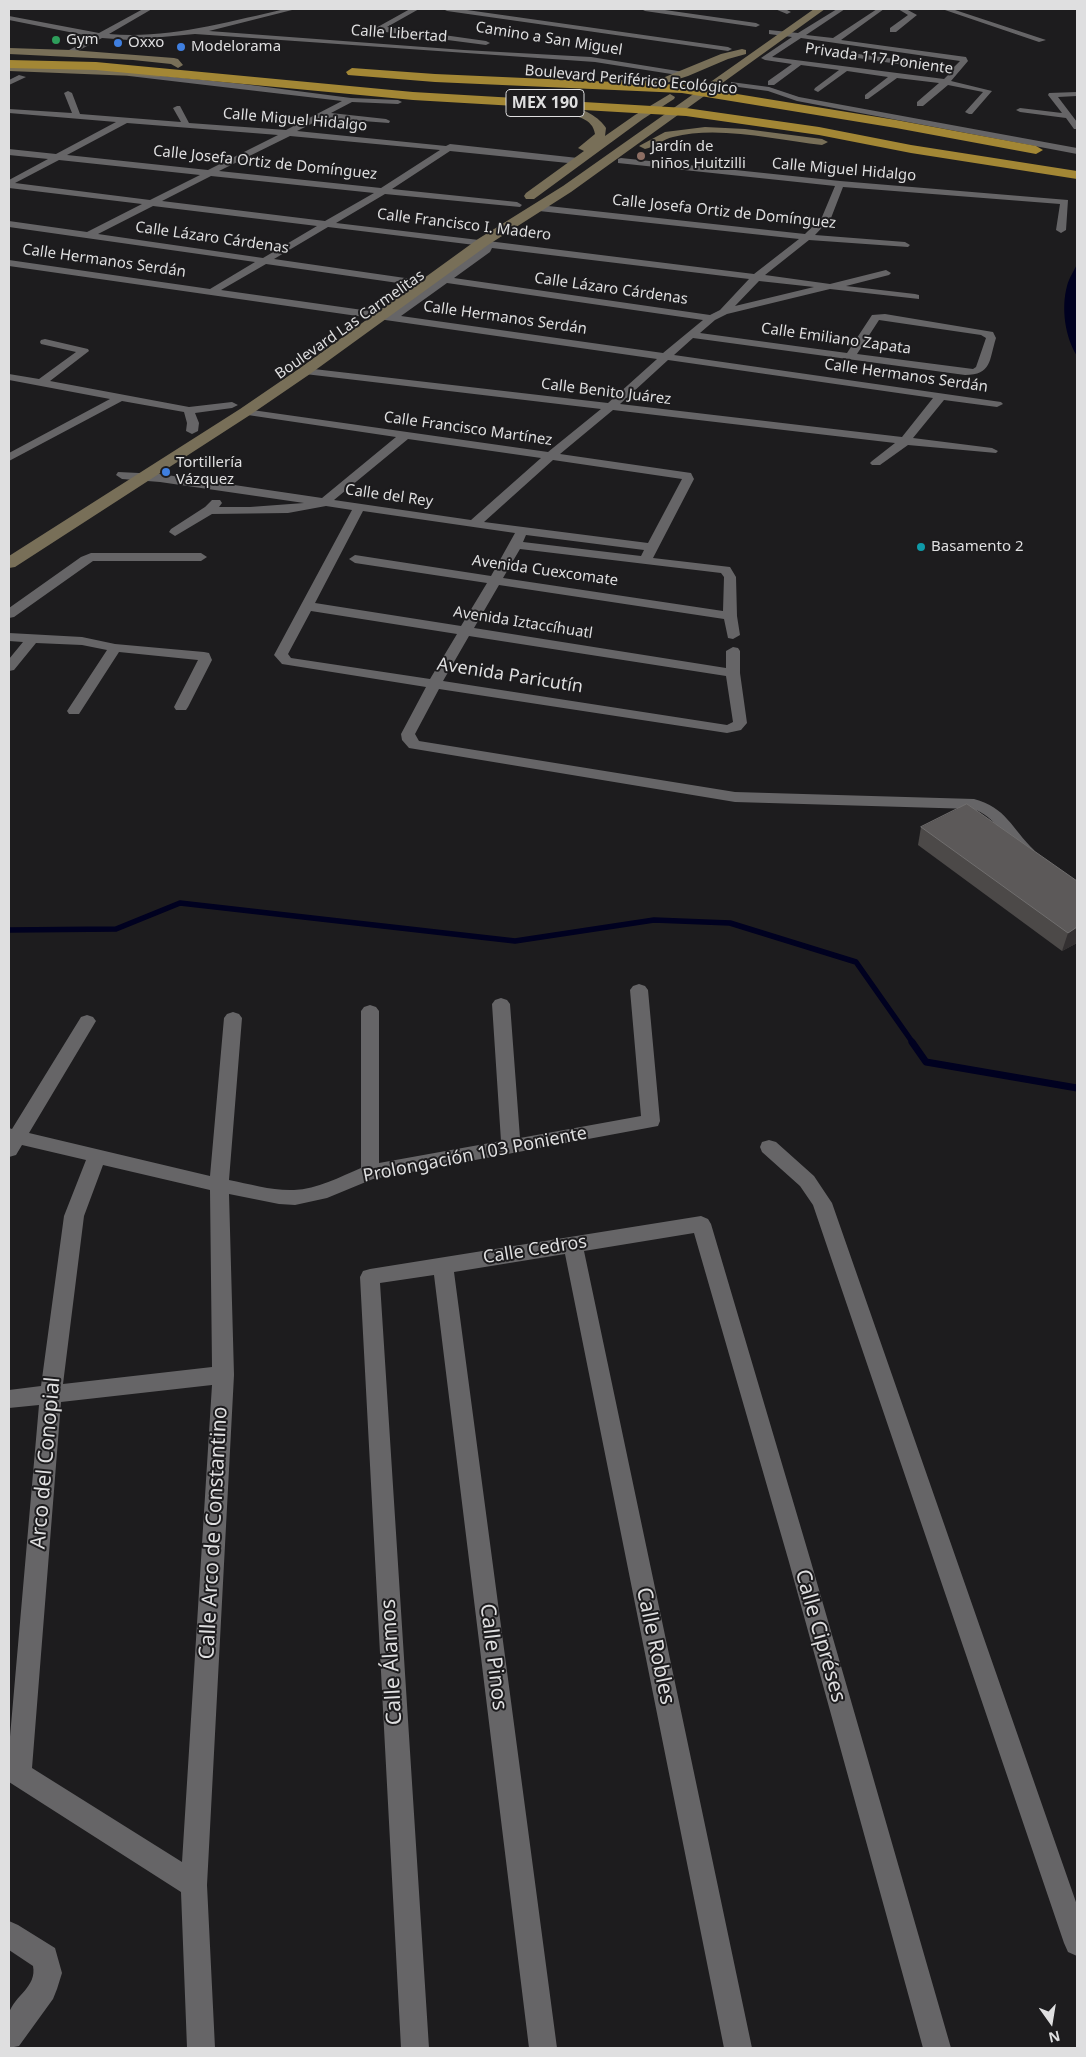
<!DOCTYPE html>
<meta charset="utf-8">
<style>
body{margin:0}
#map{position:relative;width:1086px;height:2057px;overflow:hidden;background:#1d1c1e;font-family:"Noto Sans",sans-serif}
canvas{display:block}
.frame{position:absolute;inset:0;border:10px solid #dfdfe0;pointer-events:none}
.north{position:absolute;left:1026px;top:1997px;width:50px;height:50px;-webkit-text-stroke:4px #1d1c1e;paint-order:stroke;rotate:167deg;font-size:14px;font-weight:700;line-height:20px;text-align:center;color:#dfdfe0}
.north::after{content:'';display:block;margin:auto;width:18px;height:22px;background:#dfdfe0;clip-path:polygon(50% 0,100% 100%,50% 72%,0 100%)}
</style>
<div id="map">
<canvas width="1086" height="2057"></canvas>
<div class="frame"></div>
<div class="north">N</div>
</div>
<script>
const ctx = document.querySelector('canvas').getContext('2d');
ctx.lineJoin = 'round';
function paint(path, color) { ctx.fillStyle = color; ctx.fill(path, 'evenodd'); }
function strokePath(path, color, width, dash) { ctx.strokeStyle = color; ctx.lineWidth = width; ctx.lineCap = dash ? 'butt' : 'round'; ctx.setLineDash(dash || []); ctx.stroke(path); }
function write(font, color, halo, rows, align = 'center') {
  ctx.font = font + ' "Noto Sans",sans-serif'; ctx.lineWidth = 4; ctx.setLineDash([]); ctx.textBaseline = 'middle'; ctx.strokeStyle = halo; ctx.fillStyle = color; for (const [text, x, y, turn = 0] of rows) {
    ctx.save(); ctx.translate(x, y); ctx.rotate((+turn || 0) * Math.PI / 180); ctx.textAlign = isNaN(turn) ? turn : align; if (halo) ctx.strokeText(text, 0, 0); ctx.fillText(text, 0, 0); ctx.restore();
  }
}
paint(new Path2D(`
 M 1077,264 L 1077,356 C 1065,337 1061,308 1067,286 C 1069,278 1074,271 1077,264 Z`), '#000120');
strokePath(new Path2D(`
 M 9,930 L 116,929 L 180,903 L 515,941 L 654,920 L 730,923 L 856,962 L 913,1043`), '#000120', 5.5);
strokePath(new Path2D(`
 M 912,1042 L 926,1062 L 1077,1088`), '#000120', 7);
paint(new Path2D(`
 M 143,9 L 152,9 L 109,34 C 169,39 227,22 285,9 L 296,9 L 209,31 L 464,50 L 591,57 L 684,72 L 688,74 L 684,76 L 595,62 L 195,34 L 129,40 L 102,38 L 72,54 L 68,52 L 69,50 L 94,37 L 9,20 L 9,16 L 99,33 Z
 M 410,9 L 419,9 L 387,27 L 486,41 L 490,43 L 486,45 L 378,31 L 374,29 Z
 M 443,9 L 460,9 L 728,47 L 732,49 L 728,51 L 447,11 Z
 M 641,9 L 658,9 L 756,23 L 760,25 L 756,27 L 645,11 Z
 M 775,9 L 785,9 L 791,12 L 787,14 Z
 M 837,9 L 845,9 L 806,35 L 833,38 L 877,9 L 884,9 L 841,40 L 966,57 L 968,61 L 951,81 L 992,91 L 972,114 L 969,114 L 965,112 L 983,92 L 948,85 L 923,106 L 917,106 L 917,102 L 939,83 L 897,78 L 868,99 L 865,99 L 865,95 L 888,77 L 847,71 L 818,92 L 814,90 L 815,88 L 839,70 L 801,65 L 774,85 L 768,85 L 768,81 L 792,64 L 765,60 L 761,58 L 792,37 L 769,34 L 769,30 L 798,33 ZM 801,38 L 960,61 L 954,67 L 858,54 L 854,56 L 858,58 L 951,72 L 944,79 L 772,57 Z
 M 898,9 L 906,9 L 917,15 L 896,32 L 890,32 L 890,28 L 908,15 Z
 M 942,9 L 952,9 L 1046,40 L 1039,42 Z
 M 126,72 L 243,84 L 351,98 L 398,100 L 402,102 L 398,104 L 352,102 L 331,113 L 386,119 L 390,121 L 389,123 L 323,118 L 297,131 L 446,146 L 450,144 L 578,158 L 582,161 L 578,164 L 450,151 L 392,189 L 517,202 L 522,205 L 520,207 L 385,194 L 336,223 L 479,240 L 483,239 L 488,241 L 754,274 L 799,239 L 539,211 L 534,208 L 539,205 L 805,234 L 822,217 L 835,186 L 618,163 L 618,159 L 621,158 L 840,181 L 1068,200 L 1066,230 L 1061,233 L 1056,230 L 1060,204 L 843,187 L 831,218 L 815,235 L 905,242 L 910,245 L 908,247 L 809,240 L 765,275 L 830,284 L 886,270 L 891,273 L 889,275 L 846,286 L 915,294 L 919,295 L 919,299 L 830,289 L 727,314 L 715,320 L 700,333 L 847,353 L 872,315 L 885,314 L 993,332 L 996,338 C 989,360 992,375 965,375 L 693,338 L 674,355 L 1001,402 L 1003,404 L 997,407 L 944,400 L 913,438 L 992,448 L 998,451 L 996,453 L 908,445 L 880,465 L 872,465 L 870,463 L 872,461 L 895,443 L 613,410 L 560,454 L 691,473 L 694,479 L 653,558 L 730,567 L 736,577 L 737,616 L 740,635 L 733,639 L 728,638 L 724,619 L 499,585 L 474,628 L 726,668 L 726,651 L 733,647 L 738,648 L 740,651 L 740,673 L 747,723 L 741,730 L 727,733 L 439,689 L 415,734 L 419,741 L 735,792 L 974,799 C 1006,807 1012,829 1034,850 L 1036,854 L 1034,858 L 1022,858 C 1006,841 996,816 973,809 L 735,802 L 409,748 L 402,740 L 401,734 L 426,687 L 282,664 L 274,655 L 352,510 L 326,506 L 288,513 L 212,514 L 175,536 L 169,532 L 171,529 L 205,507 L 212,500 L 220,500 L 222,503 L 219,507 L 250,507 L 304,503 L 160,482 L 122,479 L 116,475 L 118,472 L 160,474 L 322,498 L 396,437 L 241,414 L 239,412 L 245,409 L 548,452 L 601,409 L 305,374 L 300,371 L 305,368 L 608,403 L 657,359 L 9,266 L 9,260 L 210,289 L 255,262 L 9,227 L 9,221 L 87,232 L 142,204 L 9,188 L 9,180 L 48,159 L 9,155 L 9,149 L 56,154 L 116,122 L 9,113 L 9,109 L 72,113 L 64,93 L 68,91 L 72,93 L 80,114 L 181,122 L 173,108 L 177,106 L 180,106 L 189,123 L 286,130 L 342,101 L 129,76 L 125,74 ZM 127,123 L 278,135 L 208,170 L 67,155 ZM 290,136 L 440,150 L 381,188 L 219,171 ZM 59,160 L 200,175 L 150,200 L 15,183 ZM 211,176 L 374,193 L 325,221 L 162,201 ZM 153,206 L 317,226 L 263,258 L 98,234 ZM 328,227 L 483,246 L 483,247 L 394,311 L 384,313 L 221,290 L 266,264 L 412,285 L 417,282 L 412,279 L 274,259 ZM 492,248 L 749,279 L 720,310 L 710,315 L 454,278 L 490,252 ZM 759,281 L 814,287 L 735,306 ZM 447,283 L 703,320 L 663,353 L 401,316 ZM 879,320 L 981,335 L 986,338 L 976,367 L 973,369 L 857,354 ZM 668,360 L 933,398 L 902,437 L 620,404 ZM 408,439 L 541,458 L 471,520 L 334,500 ZM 553,460 L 682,479 L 648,543 L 484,522 ZM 363,511 L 515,533 L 491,576 L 355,555 L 349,559 L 355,563 L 487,583 L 461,626 L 315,603 ZM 526,535 L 644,550 L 641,556 L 523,542 ZM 520,549 L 721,573 L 724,577 L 723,611 L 503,578 ZM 311,611 L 457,634 L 430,679 L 291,658 L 288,654 ZM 469,636 L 726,676 L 733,722 L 727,725 L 443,681 Z
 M 19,75 L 26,77 L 9,85 L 9,80 Z
 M 731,82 L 769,87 L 799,97 L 1077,148 L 1077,154 L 797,101 L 768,91 L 731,86 Z
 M 1077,92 L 1077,96 L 1058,97 L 1077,122 L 1077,129 L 1074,129 L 1066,118 L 1020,112 L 1016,110 L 1020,108 L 1062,113 L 1048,95 L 1049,93 Z
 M 45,339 L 88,349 L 89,351 L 50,381 L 189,407 L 232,402 L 238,405 L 232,408 L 195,413 L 199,423 L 198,431 L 192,434 L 186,431 L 187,423 L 184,412 L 122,401 L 9,461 L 9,453 L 110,399 L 9,380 L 9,374 L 39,379 L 76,352 L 41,344 L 40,342 L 41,340 Z
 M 91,553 L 201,553 L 207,557 L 201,561 L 93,561 L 14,617 L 9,618 L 9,608 L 81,557 Z
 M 9,633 L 82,637 L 115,644 L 204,652 L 209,653 L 212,660 L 188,707 L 186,710 L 176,710 L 174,707 L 198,660 L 119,652 L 79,714 L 69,714 L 67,711 L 107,650 L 82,645 L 36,643 L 14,670 L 9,671 L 9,659 L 23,642 L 9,641 Z
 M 639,984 L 645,986 L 648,990 L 660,1121 L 658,1126 L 373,1179 L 327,1198 L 295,1205 L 279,1204 L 229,1194 L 234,1375 L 207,1885 L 215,2048 L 187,2048 L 181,1892 L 9,1782 L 9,1748 L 39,1405 L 9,1408 L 9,1390 L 41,1386 L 64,1216 L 86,1160 L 22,1145 L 16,1155 L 9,1157 L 9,1128 L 12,1129 L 81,1017 L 87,1015 L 93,1017 L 96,1021 L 29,1133 L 210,1176 L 224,1018 L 227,1014 L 233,1012 L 239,1014 L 242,1018 L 229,1180 C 250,1184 273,1191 294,1190 C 317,1189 340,1177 361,1168 L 361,1011 L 364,1007 L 370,1005 L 376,1007 L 379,1011 L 379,1163 L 501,1141 L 492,1004 L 495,1000 L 501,998 L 507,1000 L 510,1004 L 520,1138 L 641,1116 L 630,990 L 633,986 ZM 103,1165 L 210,1190 L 212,1367 L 63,1384 L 84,1216 ZM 212,1385 L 182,1862 L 32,1768 L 61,1402 Z
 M 769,1140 L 776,1142 L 814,1176 L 832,1203 L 1077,1905 L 1077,1956 L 1068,1952 L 1064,1943 L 813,1205 L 800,1186 L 762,1152 L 760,1147 L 762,1142 Z
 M 701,1216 L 708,1219 L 711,1224 L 811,1562 L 951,2048 L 923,2048 L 789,1562 L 694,1233 L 584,1251 L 752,2048 L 724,2048 L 565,1254 L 454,1272 L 557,2048 L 529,2048 L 434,1275 L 380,1283 L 429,2048 L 401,2048 L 360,1277 L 363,1271 L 370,1269 Z
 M 9,1921 L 18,1925 L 55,1948 L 62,1973 L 57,1989 L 53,1999 L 19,2046 L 9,2048 C 9,2038 6,2022 9,2013 C 15,1995 37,1987 33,1966 L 9,1950 Z`), '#666567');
paint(new Path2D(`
 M 814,9 L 825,9 L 571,192 L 488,245 L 310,374 L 250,415 L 15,567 L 9,568 L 9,556 L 240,409 L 300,368 L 478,239 L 563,186 Z
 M 9,48 L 71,50 L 174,58 L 178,59 L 183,65 L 178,68 L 171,64 L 133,60 L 9,54 Z
 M 742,49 L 746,50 L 746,54 L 728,59 L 688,76 L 660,85 L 609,87 L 604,84 L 609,81 L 665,77 L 721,54 Z
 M 9,65 L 159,71 L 164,74 L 159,77 L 9,71 Z
 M 670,94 L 675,97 L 674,99 L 643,119 L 534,199 L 526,199 L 524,196 L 526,193 L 584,151 L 578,148 L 595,134 C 593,118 575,116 562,112 L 560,110 L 562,108 C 577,104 599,116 606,128 L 605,136 L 635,115 Z
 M 705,127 L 745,129 L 822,139 L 828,142 L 822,145 C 777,140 718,125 673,137 C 663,139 655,147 645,149 L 639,146 L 665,132 Z`), '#786f58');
paint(new Path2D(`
 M 9,60 L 96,62 L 413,92 L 686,108 L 819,127 L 911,145 L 1077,171 L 1077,179 L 911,153 L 819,135 L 686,116 L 413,100 L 96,70 L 9,68 Z
 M 352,68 L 435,74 L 682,85 L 896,120 L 1036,146 L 1043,150 L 1036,154 L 896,128 L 682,93 L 435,82 L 348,75 L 346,72 Z`), '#a38735');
paint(new Path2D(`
 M 921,827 L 1077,881 L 1077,943 L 1062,951 L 918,845 Z`), '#4c4948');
paint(new Path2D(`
 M 1077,927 L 1077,943 L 1062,951 L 1068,933 Z`), '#333031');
const building = new Path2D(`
 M 967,804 L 1077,881 L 1077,927 L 1068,933 L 921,827 Z`);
paint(building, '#5c5959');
strokePath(building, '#706e6e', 1);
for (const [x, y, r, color] of [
 [56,40,5,"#2e9e5b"],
 [118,43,5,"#3f7fe0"],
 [181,47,5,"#3f7fe0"],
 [641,156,5,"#8d6e63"],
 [166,472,5,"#3f7fe0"],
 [921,547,5,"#0f9aa8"]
]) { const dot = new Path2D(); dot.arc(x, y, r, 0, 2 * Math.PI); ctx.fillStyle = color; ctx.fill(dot); strokePath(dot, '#1d1c1e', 2); }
write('15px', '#dfdfe0', '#1d1c1e', [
 ["Calle Libertad",399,34,4],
 ["Camino a San Miguel",549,39,9],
 ["Privada 117 Poniente",879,59,8],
 ["Boulevard Periférico Ecológico",631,80,5],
 ["Calle Miguel Hidalgo",295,120,5],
 ["Calle Josefa Ortiz de Domínguez",265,163,6],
 ["Calle Miguel Hidalgo",844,170,5],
 ["Calle Josefa Ortiz de Domínguez",724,212,6],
 ["Calle Francisco I. Madero",464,225,7],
 ["Calle Lázaro Cárdenas",212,238,8],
 ["Calle Hermanos Serdán",104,261,8],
 ["Calle Lázaro Cárdenas",611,289,8],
 ["Calle Hermanos Serdán",505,318,8],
 ["Boulevard Las Carmelitas",350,325,-35],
 ["Calle Emiliano Zapata",836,339,8],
 ["Calle Hermanos Serdán",906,376,8],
 ["Calle Benito Juárez",606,392,7],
 ["Calle Francisco Martínez",468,429,8],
 ["Calle del Rey",389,496,8],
 ["Avenida Cuexcomate",545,571,8],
 ["Avenida Iztaccíhuatl",523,623,9]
]);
write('15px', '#dfdfe0', '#1d1c1e', [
 ["Gym",66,40],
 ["Oxxo",128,43],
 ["Modelorama",191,47],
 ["Jardín de",651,147],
 ["niños Huitzilli",651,164],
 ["Tortillería",176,463],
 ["Vázquez",176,480],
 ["Basamento 2",931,547]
], 'left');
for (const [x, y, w] of [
 [545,103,78]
]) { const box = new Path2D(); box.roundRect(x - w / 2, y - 13.5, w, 27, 4); ctx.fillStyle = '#1d1c1e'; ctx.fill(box); strokePath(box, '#dfdfe0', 1); }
write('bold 16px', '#dfdfe0', null, [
 ["MEX 190",545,103]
]);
write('18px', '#dfdfe0', '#1d1c1e', [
 ["Avenida Paricutín",510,676,9],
 ["Prolongación 103 Poniente",475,1155,-11],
 ["Calle Cedros",535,1250,-9]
]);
write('21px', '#dfdfe0', '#1d1c1e', [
 ["Arco del Conopial",46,1463,-85],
 ["Calle Arco de Constantino",214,1533,-87],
 ["Calle Cipréses",820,1636,74],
 ["Calle Robles",655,1646,78],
 ["Calle Pinos",493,1657,83],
 ["Calle Álamos",392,1662,-93]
]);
</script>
